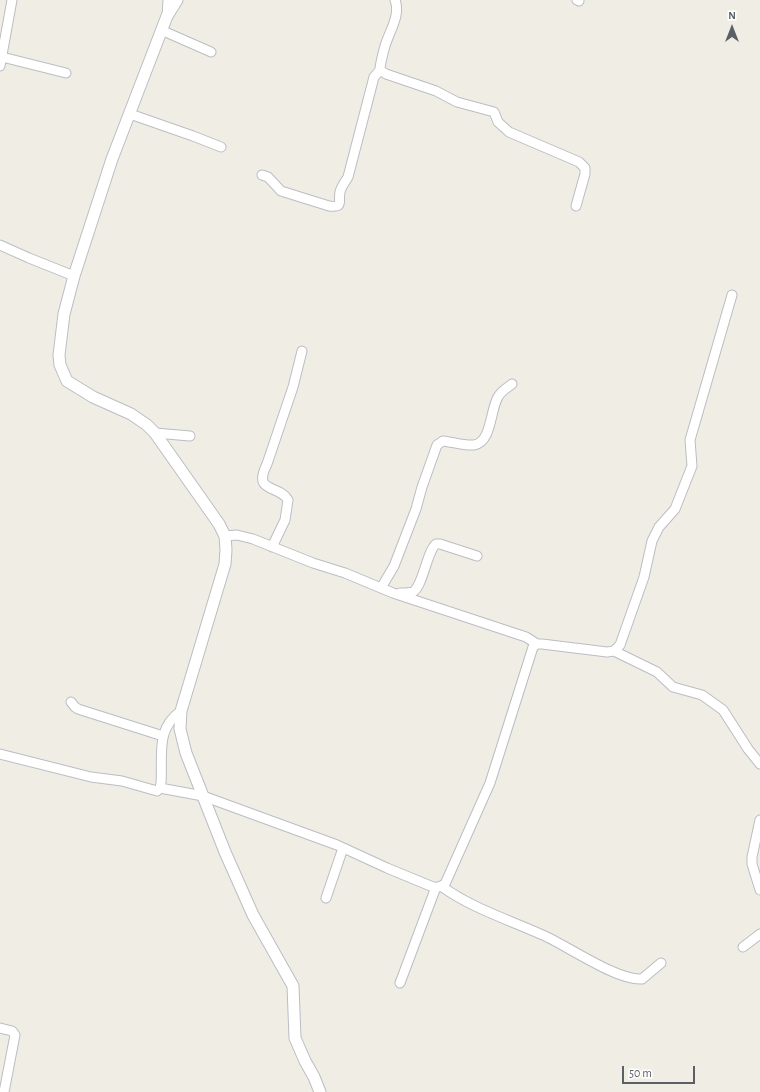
<!DOCTYPE html>
<style>
body{margin:0}
#map{position:relative;width:760px;height:1092px;overflow:hidden;background:#f0eee4;font-family:"Alegreya Sans",sans-serif}
canvas{display:block}
.north{position:absolute;left:712px;top:8px;width:40px;height:40px;-webkit-text-stroke:3px #fff;paint-order:stroke;rotate:0deg;font-size:11px;font-weight:700;line-height:16px;text-align:center;color:#5b5f66}
.north::after{content:'';display:block;margin:auto;width:14px;height:18px;background:#5b5f66;clip-path:polygon(50% 0,100% 100%,50% 72%,0 100%)}
.scale{position:absolute;left:622px;top:1066px;width:73px;height:18px;box-sizing:border-box;border:2px solid #5b5f66;border-top:0;padding-left:5px;font-size:12px;line-height:14px;white-space:nowrap;color:#5b5f66;-webkit-text-stroke:3px #fff;paint-order:stroke}
</style>
<div id="map">
<canvas width="760" height="1092"></canvas>
<div class="north">N</div>
<div class="scale">50 m</div>
</div>
<script>
const ctx = document.querySelector('canvas').getContext('2d');
ctx.lineJoin = 'round';
function strokePath(path, color, width, dash) { ctx.strokeStyle = color; ctx.lineWidth = width; ctx.lineCap = dash ? 'butt' : 'round'; ctx.setLineDash(dash || []); ctx.stroke(path); }
const minor = new Path2D(`
 M 395,0 C 401,15 389,32 385,46 C 383,53 381,61 380,68 L 380,70 L 386,74 L 436,91 L 457,102 L 494,112 L 498,122 L 509,132 L 579,162 L 585,168 L 585,174 L 576,206
 M 577,0 L 579,1
 M 167,16 L 168,0
 M 161,30 L 211,52
 M 2,57 L 66,73
 M 0,66 L 12,0
 M 130,114 L 193,136 L 221,147
 M 262,175 L 268,177 L 281,191 L 329,206 C 344,208 338,202 340,192 C 341,187 345,182 348,177 L 374,77 L 380,70
 M 0,245 L 29,258 L 74,276
 M 155,433 L 190,436
 M 225,536 L 237,535 L 253,539 L 313,563 L 345,573 L 393,593 L 526,637 L 537,644
 M 272,547 L 285,520 L 288,500 C 279,484 252,494 267,464 L 293,387 L 302,351
 M 381,588 L 394,566 L 416,509 L 422,487 L 437,445 L 443,441 C 453,442 464,446 474,445 C 492,442 490,410 498,397 C 501,391 507,388 512,384
 M 400,593 C 404,593 410,593 413,592 C 423,586 427,551 436,544 L 440,544 L 477,556
 M 614,651 L 657,672 L 673,687 L 702,695 L 723,710 L 748,749 L 760,764
 M 71,702 L 75,707 L 78,709 L 163,736
 M 0,754 L 91,777 L 122,781 L 157,791 L 160,788 L 161,783 C 163,756 155,729 181,711
 M 160,788 L 203,796 L 337,845 L 387,868 L 433,887 L 439,887 L 445,884 L 490,783 L 533,647 L 537,644 L 542,644 L 607,652 L 614,651 L 620,645 L 644,577 L 652,541 L 659,527 L 675,509 L 692,466 L 690,440 L 732,295
 M 760,820 L 752,857 L 752,864 L 760,890
 M 441,886 C 473,909 510,920 545,936 C 569,947 618,981 642,979 L 661,963
 M 326,898 L 343,848
 M 743,947 L 760,934
 M 400,983 L 436,887
 M 0,1028 L 12,1031 L 15,1035 L 4,1092`);
const tertiary = new Path2D(`
 M 177,0 L 167,16 L 112,159 L 74,276 L 64,314 L 59,355 L 60,365 L 67,381 L 93,397 L 131,414 L 147,425 L 155,433 L 219,524 L 225,536 L 226,550 L 225,564 L 181,711 L 180,729 L 186,753 L 225,852 L 253,915 L 293,986 L 295,1038 L 305,1061 L 314,1077 L 320,1092`);
strokePath(minor, '#bbbdc4', 11);
strokePath(tertiary, '#bbbdc4', 13);
strokePath(minor, '#fff', 9);
strokePath(tertiary, '#fff', 11);
</script>
